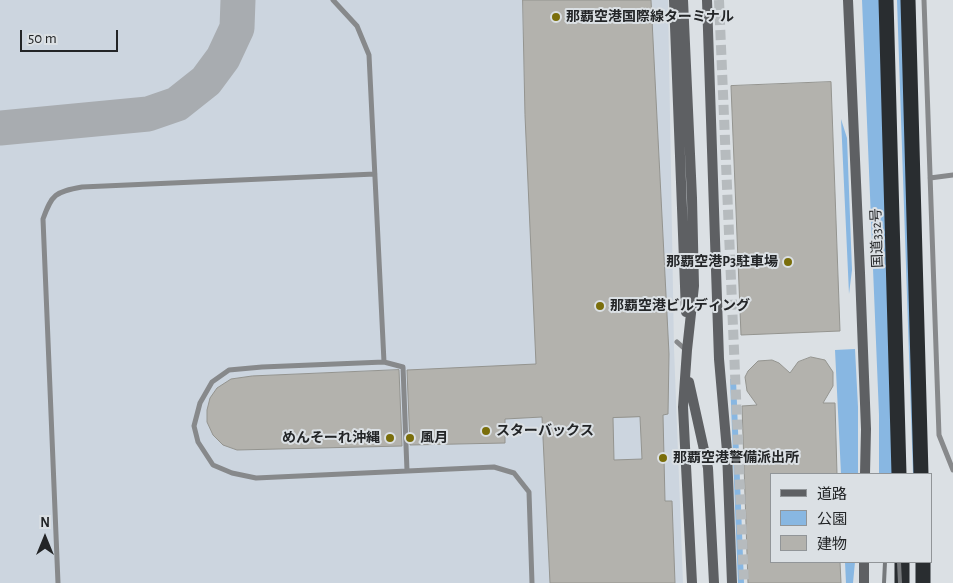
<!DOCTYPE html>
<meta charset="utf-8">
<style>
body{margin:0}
#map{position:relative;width:953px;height:583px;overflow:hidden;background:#dbe0e4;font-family:"Alegreya Sans","Noto Sans JP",sans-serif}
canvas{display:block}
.legend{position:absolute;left:770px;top:473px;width:162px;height:90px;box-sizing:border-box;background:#dbe0e4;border:1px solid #919598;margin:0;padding:6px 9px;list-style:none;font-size:15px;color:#232527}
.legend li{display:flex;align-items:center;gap:10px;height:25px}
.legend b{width:25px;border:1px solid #919598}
.north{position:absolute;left:20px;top:513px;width:50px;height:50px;-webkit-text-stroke:4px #dbe0e4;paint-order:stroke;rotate:0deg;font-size:14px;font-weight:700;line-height:20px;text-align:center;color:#232527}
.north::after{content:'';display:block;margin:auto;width:18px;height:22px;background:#232527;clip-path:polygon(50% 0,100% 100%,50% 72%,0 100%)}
.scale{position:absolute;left:20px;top:30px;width:98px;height:22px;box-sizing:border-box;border:2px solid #232527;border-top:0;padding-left:6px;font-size:15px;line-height:18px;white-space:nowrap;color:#232527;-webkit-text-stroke:4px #dbe0e4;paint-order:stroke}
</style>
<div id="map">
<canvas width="953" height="583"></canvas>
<ul class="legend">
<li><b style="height:6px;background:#5e6063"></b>道路</li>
<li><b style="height:14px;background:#88b7e2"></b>公園</li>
<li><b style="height:14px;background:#b3b2ad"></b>建物</li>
</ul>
<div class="north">N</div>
<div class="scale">50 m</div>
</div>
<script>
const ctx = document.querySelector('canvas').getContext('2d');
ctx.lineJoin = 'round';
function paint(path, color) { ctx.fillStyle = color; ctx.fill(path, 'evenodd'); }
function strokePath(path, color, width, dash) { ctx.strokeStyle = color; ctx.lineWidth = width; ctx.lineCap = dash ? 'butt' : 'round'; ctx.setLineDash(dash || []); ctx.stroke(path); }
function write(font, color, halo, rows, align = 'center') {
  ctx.font = font + ' "Alegreya Sans","Noto Sans JP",sans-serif'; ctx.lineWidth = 4; ctx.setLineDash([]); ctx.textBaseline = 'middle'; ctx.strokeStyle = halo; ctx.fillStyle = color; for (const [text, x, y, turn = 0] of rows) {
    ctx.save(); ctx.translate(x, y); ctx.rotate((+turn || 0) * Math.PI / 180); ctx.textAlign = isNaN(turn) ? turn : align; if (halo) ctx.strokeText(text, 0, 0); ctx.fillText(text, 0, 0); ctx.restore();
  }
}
paint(new Path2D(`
 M 0,0 L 668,0 L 674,349 L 683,583 L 0,583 Z`), '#ccd5df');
paint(new Path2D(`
 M 862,0 L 880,0 L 895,474 L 879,474 L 879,415 Z
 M 897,0 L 902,0 L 915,474 L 913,474 Z
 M 841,119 L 847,138 L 852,270 L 849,294 Z
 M 855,349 L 858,407 L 858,474 L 841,474 L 835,350 Z
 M 730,379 L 736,379 L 744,583 L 738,583 Z
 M 845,562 L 855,562 L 853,583 L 846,583 Z`), '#88b7e2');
strokePath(new Path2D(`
 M 0,128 L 148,114 L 177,104 L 206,81 L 223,58 L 237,28 L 238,0`), '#a8acb0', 35);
const building = new Path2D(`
 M 523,0 L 651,0 L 669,354 L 668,414 L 663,415 L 665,501 L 672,501 L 675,583 L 550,583 L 542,417 L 505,419 L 505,443 L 410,445 L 407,370 L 536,364 L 525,115 ZM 640,417 L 642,459 L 614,460 L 613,418 Z
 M 831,82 L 840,331 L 741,335 L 731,86 Z
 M 811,357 L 825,360 L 833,372 L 833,386 L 823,403 L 835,403 L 837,474 L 772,474 L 772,562 L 840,562 L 841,583 L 748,583 L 742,406 L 757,405 L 747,391 L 745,377 L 748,371 L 758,361 L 772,360 L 779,363 L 790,373 L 798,362 Z
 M 399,370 L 402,446 L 237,450 L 223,445 L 213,435 L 207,422 L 207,410 L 210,398 L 217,388 L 231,379 L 252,376 Z`);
paint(building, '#b3b2ad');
strokePath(building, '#94948f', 1);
strokePath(new Path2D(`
 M 719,0 L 744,583`), '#b6bbbe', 10, [10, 5]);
strokePath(new Path2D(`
 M 333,0 L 357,26 L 369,55 L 384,362 L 262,367 L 229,370 L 212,382 L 200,403 L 194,426 L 198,442 L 213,465 L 232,473 L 256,478 L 494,467 L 514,473 L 529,492 L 532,583
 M 924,0 L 939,435 L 953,470
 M 930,178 L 953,175
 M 677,342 L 686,350
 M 384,362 L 403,367 L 407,471
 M 58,583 L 43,219 C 52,194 55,192 82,187 L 375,174`), '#87898b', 5);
strokePath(new Path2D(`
 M 674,0 L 686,312
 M 683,0 L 692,198 L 694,286 L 687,350 L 683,407 L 692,583
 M 707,0 L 719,359 L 727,451 L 732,583
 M 848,0 L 860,273 L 866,429 L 865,474
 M 689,382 L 708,468 L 714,583
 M 864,562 L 864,583`), '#5e6063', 10);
strokePath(new Path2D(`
 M 886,0 L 899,474
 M 908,0 L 921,474
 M 902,562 L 902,583
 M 923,562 L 923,583`), '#292d30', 15);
strokePath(new Path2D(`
 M 899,562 L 900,583
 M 884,583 L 885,562`), '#76797c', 4);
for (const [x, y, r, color] of [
 [556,17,5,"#7a6e0b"],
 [788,262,5,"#7a6e0b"],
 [600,306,5,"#7a6e0b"],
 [486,431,5,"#7a6e0b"],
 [390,438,5,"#7a6e0b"],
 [410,438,5,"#7a6e0b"],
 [663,458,5,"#7a6e0b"]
]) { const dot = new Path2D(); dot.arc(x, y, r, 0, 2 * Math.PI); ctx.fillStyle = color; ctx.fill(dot); strokePath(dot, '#dbe0e4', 2); }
write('bold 14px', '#232527', '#dbe0e4', [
 ["那覇空港国際線ターミナル",566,17],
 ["那覇空港P3駐車場",778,262,"right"],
 ["那覇空港ビルディング",610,306],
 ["スターバックス",496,431],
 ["めんそーれ沖縄",380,438,"right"],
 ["風月",420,438],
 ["那覇空港警備派出所",673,458]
], 'left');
write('14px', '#232527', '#dbe0e4', [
 ["国道332号",877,238,-92]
]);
</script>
